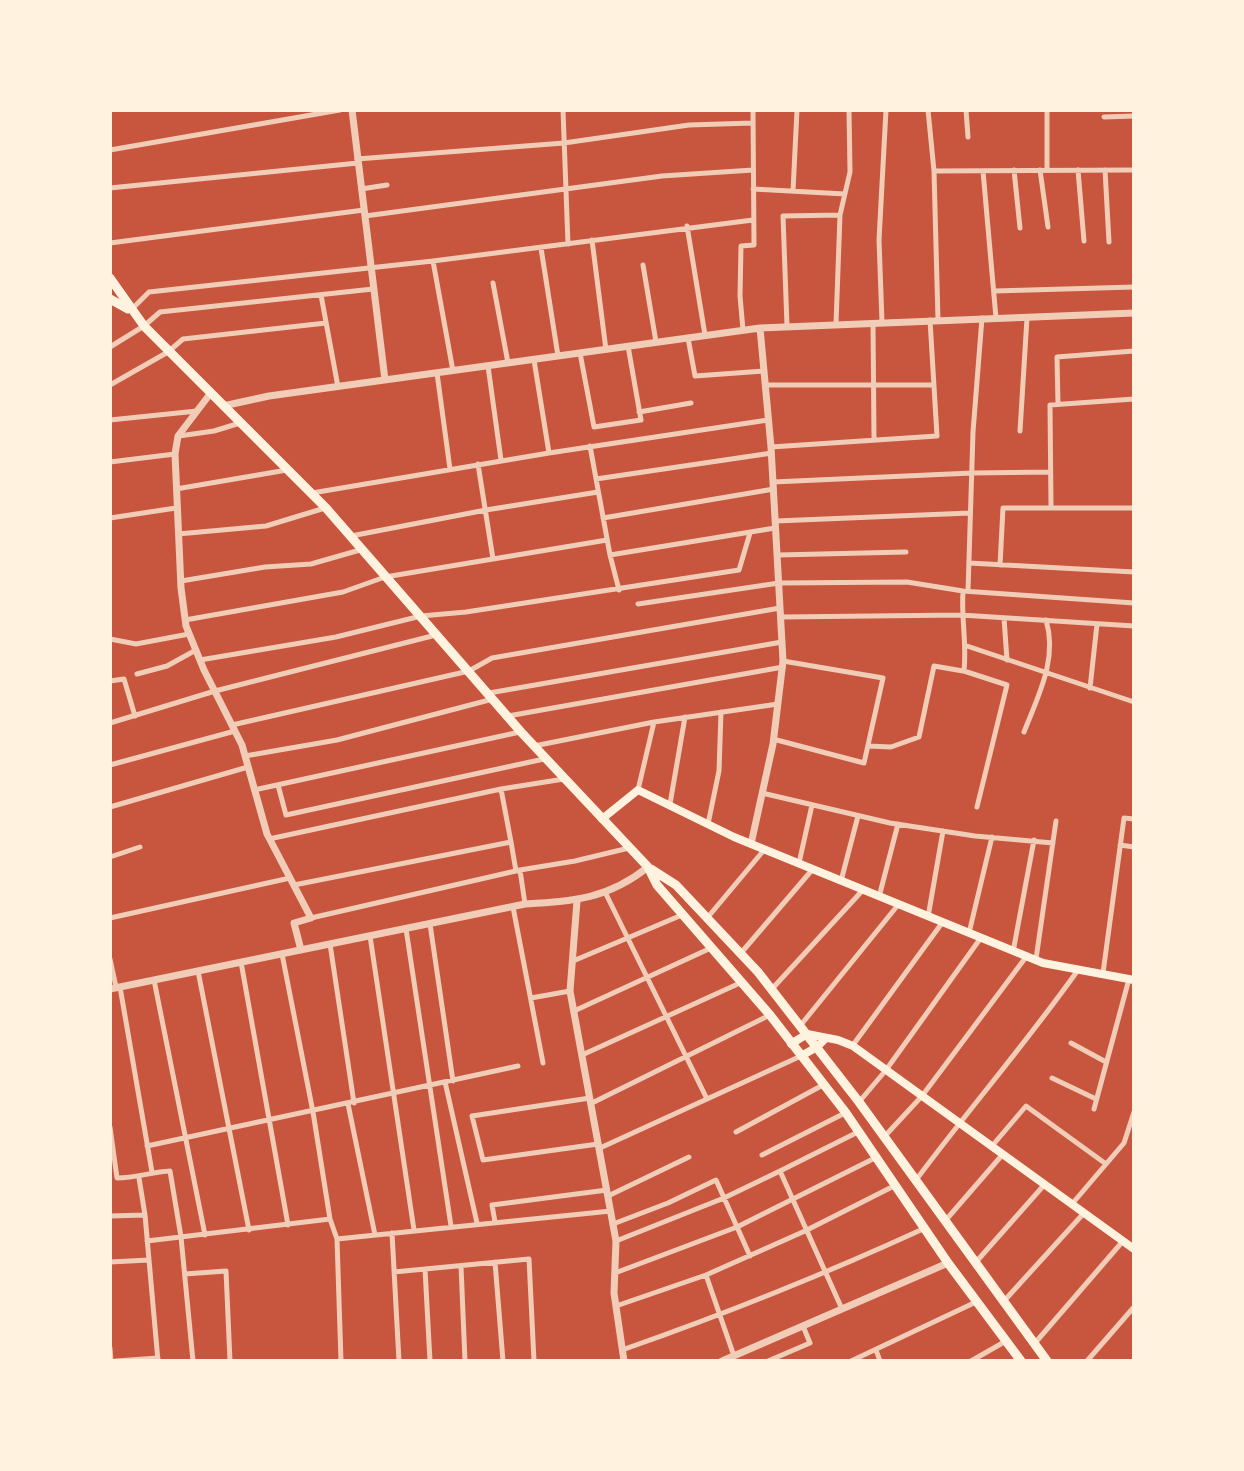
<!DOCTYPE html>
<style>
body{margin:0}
#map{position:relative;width:1244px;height:1471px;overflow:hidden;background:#c8553d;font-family:"Golos Text",sans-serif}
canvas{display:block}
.frame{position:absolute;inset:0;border:112px solid #fff3e0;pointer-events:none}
</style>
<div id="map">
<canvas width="1244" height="1471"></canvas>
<div class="frame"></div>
</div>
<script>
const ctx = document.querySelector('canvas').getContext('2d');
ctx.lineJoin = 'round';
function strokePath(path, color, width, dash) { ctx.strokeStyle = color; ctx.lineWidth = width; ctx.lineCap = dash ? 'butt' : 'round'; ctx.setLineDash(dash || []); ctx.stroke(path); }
strokePath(new Path2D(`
 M 563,110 L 568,244
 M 928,110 L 934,171 L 938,320
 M 966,110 L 968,137
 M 1047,110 L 1047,170
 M 1104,117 L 1134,116
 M 110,150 L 340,110
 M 357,159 L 564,143 L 689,125 L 753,123
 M 1014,170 L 1020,228
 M 1040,170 L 1048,227
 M 1078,170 L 1084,241
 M 1105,170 L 1109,242
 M 934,171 L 1134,170
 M 983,171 L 996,318
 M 110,188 L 358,163
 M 361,189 L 387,185
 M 753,189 L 845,194
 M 793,191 L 797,110
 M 365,216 L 662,176 L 753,170
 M 687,226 L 705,335
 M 592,240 L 606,350
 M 110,243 L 364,210
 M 541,248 L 558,356
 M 433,261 L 453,371
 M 643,265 L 656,342
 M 493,283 L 508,363
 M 995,291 L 1134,287
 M 321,295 L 338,387
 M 133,308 L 149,292 L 433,261 L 753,220
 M 882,322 L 879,240 L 886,110
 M 873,323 L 874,440
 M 836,324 L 840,215 L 850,172 L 849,110
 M 787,326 L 783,216 L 840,215
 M 743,330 L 740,296 L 741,246 L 754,245 L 753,110
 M 688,338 L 695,376 L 764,371
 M 110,347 L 144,326 L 160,312 L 373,289
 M 580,353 L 594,427 L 641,420 L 628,346
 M 534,360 L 549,453
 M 488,366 L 501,460
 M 437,373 L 450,469
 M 110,385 L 168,352 L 183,339 L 326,323
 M 766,385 L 934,385
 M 1058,404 L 1057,357 L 1134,351
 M 639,412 L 691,403
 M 110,420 L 197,411
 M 1020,431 L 1027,318
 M 179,436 L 214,431 L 240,423
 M 590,446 L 610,555 L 619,590
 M 771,447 L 937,436 L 930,320
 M 110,462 L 175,454
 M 478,464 L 493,559
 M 596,479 L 772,453
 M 773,482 L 972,473 L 1050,472
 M 176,489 L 287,470
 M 312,493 L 549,453 L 768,420
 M 1051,506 L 1050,405 L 1134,399
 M 110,518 L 176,508
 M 603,518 L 774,489
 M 776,521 L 970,513
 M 178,534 L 266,526 L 325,508
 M 351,536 L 486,510 L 598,492
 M 610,555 L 775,528
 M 778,555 L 906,552
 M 969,563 L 1134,572
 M 1000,565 L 1003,508 L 1134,508
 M 181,581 L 265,567 L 311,564 L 360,550
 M 963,591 C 961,618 967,643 964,671 L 1007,685 L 977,807
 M 968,591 L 973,432 L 982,318
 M 638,604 L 779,583 L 907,582 L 963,591 L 1134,603
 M 781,617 L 961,615 L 1134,626
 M 1004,618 L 1007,660
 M 185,620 L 343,592 L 385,577 L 607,540
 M 110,639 L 136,644 L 189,634
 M 967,646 L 1134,702
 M 200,660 L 336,637 L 421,616 L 466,612 L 739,570 L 750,533
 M 137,674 L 167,666 L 196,650
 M 110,681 L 124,679 L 135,716
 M 1090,688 L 1097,624
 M 489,693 L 782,642
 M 508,716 L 783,667
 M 110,723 L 215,691 L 436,635
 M 232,725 L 469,671 L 492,658 L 780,608
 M 1024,732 C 1038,696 1058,659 1046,620
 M 773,739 L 864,763 L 883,678 L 783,661
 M 534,746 L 654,722 L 778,704
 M 868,746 L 891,747 L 919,737 L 934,666 L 963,671
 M 245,756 L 337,740 L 493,699
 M 110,765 L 235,731
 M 278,785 L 286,815 L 544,759
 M 254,790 L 520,732
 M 638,790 L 654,722
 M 762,793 L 890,823 L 975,836 L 1053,843
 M 670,804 L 685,717
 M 110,807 L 248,767
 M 708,824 L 719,771 L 721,712
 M 269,839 L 501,789 L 564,779
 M 511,842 L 516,871
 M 1120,845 L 1134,847
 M 110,857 L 140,847
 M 799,863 L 812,805
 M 520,870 L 575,861 L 629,848
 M 841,881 L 858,816
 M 294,885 L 511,842 L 501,789
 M 605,892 L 707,1099
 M 879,897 L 898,824
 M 513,907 L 543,1063
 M 708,917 L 764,850
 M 928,917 L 943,831
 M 110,918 L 290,878
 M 311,918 L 520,870 L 525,904
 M 430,924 L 453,1081
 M 406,929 L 451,1226
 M 969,933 L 992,837
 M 370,936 L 414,1230
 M 330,944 L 354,1103
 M 1013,952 L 1034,840
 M 741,953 L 812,870
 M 282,954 L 313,1112 L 330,1219 L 337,1239 L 341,1361
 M 110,959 L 116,987
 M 1036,959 L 1056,821
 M 573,961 L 682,915
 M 241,962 L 288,1225
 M 198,971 L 249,1230
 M 1103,973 L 1124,818 L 1134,819
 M 154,980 L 205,1235
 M 120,987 L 152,1172
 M 771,990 L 862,891
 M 531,998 L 570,991
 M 574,1011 L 711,948
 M 800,1026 L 898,905
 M 1071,1043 L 1106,1062
 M 853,1045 L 942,923
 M 582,1055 L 740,983
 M 1052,1078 L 1096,1099
 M 445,1082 L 477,1223
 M 590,1098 L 472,1116 L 483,1160 L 598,1144
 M 859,1102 L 886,1070 L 980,939
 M 592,1103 L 770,1015
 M 348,1104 L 375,1235
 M 1094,1109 L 1129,979
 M 110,1127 L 117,1178 C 136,1178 152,1172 170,1171 L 181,1237 L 193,1361
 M 736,1132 L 823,1085
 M 884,1137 L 922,1096 L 1026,957
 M 147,1146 L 518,1066
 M 992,1146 L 1026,1106 L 1106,1164
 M 600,1148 L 801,1056
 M 762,1155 L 845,1113
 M 139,1178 L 145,1215 L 158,1361
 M 916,1180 C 969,1109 1027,1042 1078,970
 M 608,1196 L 689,1157
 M 1072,1204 L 1124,1143 L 1134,1112
 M 110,1216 L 145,1215
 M 945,1221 L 1003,1154
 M 495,1222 L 492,1205 L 607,1190
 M 613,1224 L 668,1203 L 716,1180 L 750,1256
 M 392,1233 L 399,1361
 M 337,1239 L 611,1211
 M 147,1241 L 330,1219
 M 616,1241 L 724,1198 L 780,1171
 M 110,1262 L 149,1260
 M 495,1262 L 503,1361
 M 976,1262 L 1045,1184
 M 461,1266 L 465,1361
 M 425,1269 L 430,1361
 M 394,1272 L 529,1259 L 534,1361
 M 615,1273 L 737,1227 L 875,1158
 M 185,1274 L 226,1271 L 230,1361
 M 706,1275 L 734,1356
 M 1004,1301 L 1084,1213
 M 616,1306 L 706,1275 L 805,1231 L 894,1186
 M 842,1309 L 780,1171 L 858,1132
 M 1035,1343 L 1123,1241
 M 110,1348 L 111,1361
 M 622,1350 C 725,1314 825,1274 923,1229
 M 876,1350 L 880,1361
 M 116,1361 L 158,1358
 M 768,1361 L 810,1343 L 803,1326
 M 851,1361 L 976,1302
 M 971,1361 L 1006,1341
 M 1087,1361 L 1134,1307`), '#f1ccb7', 5);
strokePath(new Path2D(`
 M 352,110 L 385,380
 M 210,394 L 178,436 L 175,454 L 181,588 L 186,626 L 204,670 L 242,745 L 267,834 L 311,918 L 294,923 L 301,950
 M 223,406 L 269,396 L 760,328 L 1134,313
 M 751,844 L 773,744 L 783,661 L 771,447 L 760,328
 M 577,901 L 570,991 L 616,1241 L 614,1293 L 624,1361
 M 110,989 L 525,904 C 574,901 608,899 648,867
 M 722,1361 L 948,1263`), '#f1ccb7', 7);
strokePath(new Path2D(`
 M 602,819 L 638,790 L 734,837 L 1043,963 L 1134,980
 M 791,1044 L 807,1034 L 838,1040 L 853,1046 L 1134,1249
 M 801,1056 L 817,1047 L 826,1038`), '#fff3e0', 8);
strokePath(new Path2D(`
 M 110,278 L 144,326 L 326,508 L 521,732 L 648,867 L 657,885 L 770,1015 L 846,1113 L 948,1263 L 1021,1361
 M 110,299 L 128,309
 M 651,869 L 676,885 L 758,972 L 859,1102 L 1047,1361`), '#fff3e0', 9);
</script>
